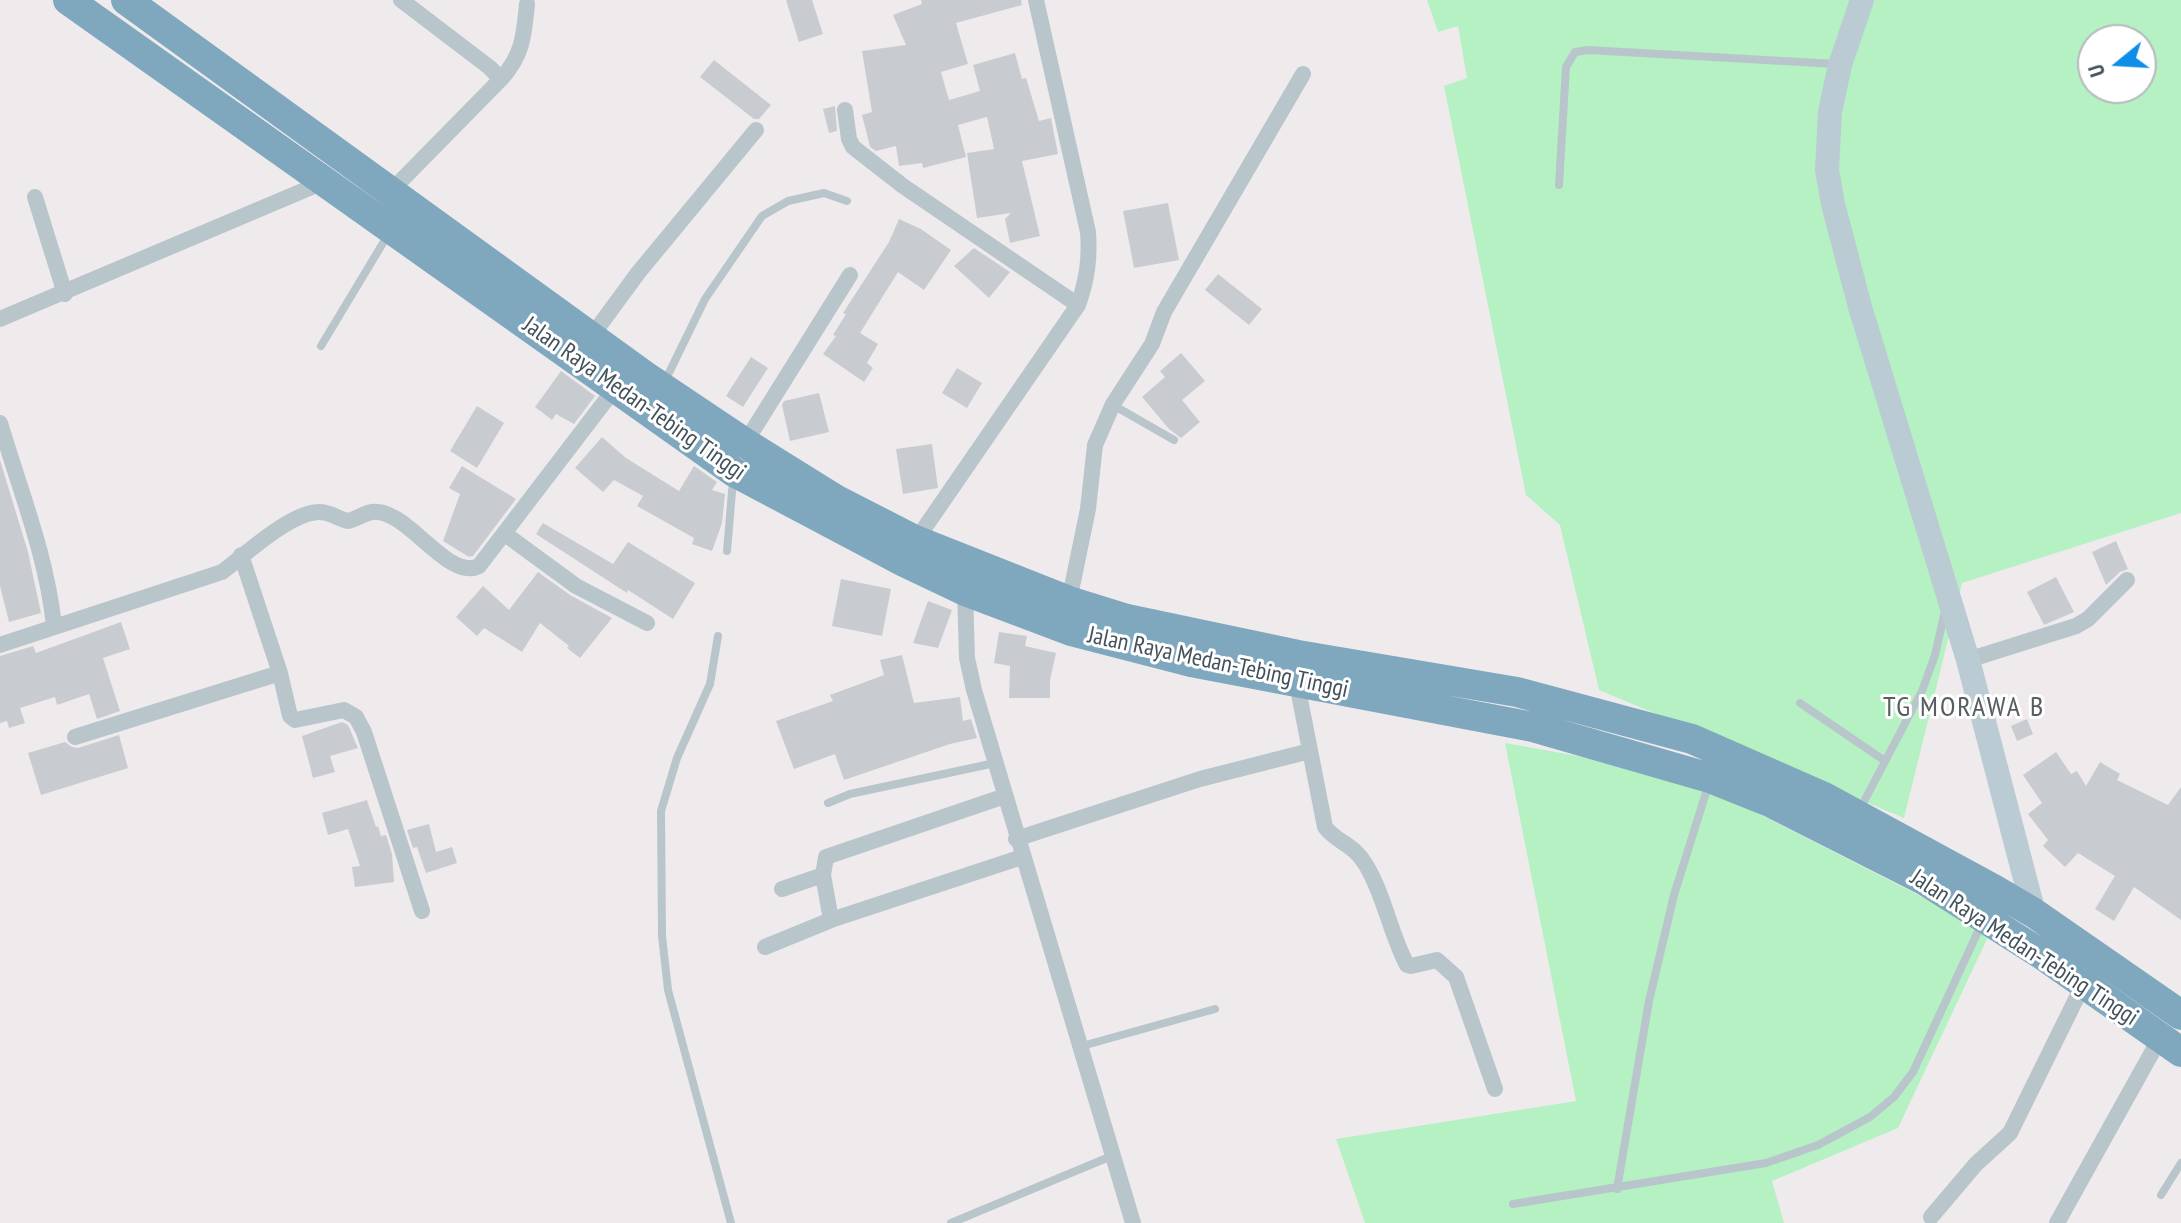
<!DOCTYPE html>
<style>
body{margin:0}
#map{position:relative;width:2181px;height:1223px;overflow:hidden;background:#efebec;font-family:"PT Sans Narrow",sans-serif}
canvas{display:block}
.north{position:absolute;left:2077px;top:24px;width:80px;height:80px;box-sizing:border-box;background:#fff;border:2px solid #b4babd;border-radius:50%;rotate:252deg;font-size:22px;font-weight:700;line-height:32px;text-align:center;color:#43525a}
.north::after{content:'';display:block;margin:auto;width:28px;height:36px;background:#0e8ee6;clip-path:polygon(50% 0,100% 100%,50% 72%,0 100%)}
</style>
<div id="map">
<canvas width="2181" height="1223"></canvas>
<div class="north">U</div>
</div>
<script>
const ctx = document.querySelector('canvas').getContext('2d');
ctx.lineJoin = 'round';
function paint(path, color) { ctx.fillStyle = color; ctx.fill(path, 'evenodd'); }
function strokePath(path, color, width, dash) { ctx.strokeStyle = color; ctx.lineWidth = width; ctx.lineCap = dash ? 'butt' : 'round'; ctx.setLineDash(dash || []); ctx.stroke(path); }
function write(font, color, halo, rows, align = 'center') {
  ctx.font = font + ' "PT Sans Narrow",sans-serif'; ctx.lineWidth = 6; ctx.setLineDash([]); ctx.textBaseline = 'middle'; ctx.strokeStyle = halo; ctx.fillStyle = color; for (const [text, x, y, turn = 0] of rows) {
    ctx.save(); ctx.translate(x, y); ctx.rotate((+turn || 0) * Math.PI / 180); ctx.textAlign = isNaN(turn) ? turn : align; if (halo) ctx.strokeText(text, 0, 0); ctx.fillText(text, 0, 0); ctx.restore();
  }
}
paint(new Path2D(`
 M 1427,0 L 2181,0 L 2181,513 L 1962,583 L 1904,818 L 1599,690 L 1560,525 L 1526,495 L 1444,86 L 1467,78 L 1458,26 L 1438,32 ZM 2093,40 L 2141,40 L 2141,88 L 2093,88 Z
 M 1505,743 L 1623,764 L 1728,798 L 1930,901 L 1988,937 L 1898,1128 L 1772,1181 L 1784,1223 L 1365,1223 L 1336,1139 L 1576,1101 Z`), '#b5f1c3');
paint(new Path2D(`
 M 786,0 L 812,0 L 823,34 L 799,42 Z
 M 921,0 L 1021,0 L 1022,5 L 956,23 L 968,64 L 941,72 L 949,100 L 980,91 L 973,65 L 1015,53 L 1022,79 L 1026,78 L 1039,121 L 1051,118 L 1058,154 L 1022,161 L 1040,236 L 1010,243 L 1005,219 L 1011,213 L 977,218 L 967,153 L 994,149 L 987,117 L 958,125 L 966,157 L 923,168 L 922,163 L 899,166 L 896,146 L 876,151 L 870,147 L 862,115 L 872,112 L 862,51 L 906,45 L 893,15 L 922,4 Z
 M 714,60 L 771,105 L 759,119 L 754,119 L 700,77 Z
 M 835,106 L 837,131 L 829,133 L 823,109 Z
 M 1168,203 L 1179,260 L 1134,268 L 1123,211 Z
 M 899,219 L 921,229 L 951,250 L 924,290 L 898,272 L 860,333 L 878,344 L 867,363 L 873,368 L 864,382 L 823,354 L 836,336 L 833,335 L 846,314 L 843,313 L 889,242 Z
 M 974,248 L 1010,272 L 989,298 L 954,266 Z
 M 1218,274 L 1262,309 L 1249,325 L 1205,290 Z
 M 1181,353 L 1205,381 L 1182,400 L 1200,422 L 1181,438 L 1169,429 L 1142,397 L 1165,377 L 1160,371 Z
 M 751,357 L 768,368 L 743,407 L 726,396 Z
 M 957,368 L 982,383 L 967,408 L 942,393 Z
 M 561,371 L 595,396 L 574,424 L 556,414 L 552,420 L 535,407 Z
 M 819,393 L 829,432 L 790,441 L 782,405 L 784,401 Z
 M 477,406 L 504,423 L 477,468 L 450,451 Z
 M 602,437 L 626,458 L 679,491 L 694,466 L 717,482 L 712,490 L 725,494 L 722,523 L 712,551 L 692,544 L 694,538 L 637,506 L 643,496 L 614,480 L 603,492 L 575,468 Z
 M 932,444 L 938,488 L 903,494 L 896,449 Z
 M 0,460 L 28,552 L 41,613 L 9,622 L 0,586 Z
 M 462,466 L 516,499 L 473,556 L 469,557 L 443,541 L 460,494 L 449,488 Z
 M 543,523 L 613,564 L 628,542 L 695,583 L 673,619 L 628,590 L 627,593 L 536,534 Z
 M 2116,541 L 2128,569 L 2120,572 L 2106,585 L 2092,552 Z
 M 538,572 L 570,595 L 612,618 L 580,658 L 567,648 L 569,646 L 540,623 L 522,652 L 484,628 L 477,636 L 456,617 L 483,586 L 509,610 Z
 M 2056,577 L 2074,612 L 2044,625 L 2027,592 Z
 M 841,579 L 891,589 L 882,636 L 832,626 Z
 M 928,601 L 952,610 L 938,648 L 913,643 Z
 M 121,622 L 130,649 L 103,658 L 120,711 L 97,719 L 89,694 L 57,705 L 55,697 L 20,708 L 25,723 L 9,728 L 7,721 L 0,723 L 0,656 L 33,646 L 36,653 Z
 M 999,632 L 1027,636 L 1025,646 L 1056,653 L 1050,680 L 1050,698 L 1009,698 L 1010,666 L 994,663 Z
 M 902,655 L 914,703 L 960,697 L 963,721 L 971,719 L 977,738 L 950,744 L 844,780 L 835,754 L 794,769 L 776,721 L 833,701 L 830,695 L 884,675 L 880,660 Z
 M 2027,719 L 2033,734 L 2017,741 L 2011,726 Z
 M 342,722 L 348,725 L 358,748 L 330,756 L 335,772 L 313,778 L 302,736 Z
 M 119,735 L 128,768 L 41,795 L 28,753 L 65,742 L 72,747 L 78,748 Z
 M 2056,752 L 2071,774 L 2077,771 L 2086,786 L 2100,762 L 2120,774 L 2117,780 L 2168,805 L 2181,787 L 2181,920 L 2134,887 L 2114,921 L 2095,909 L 2115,876 L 2078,853 L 2065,867 L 2043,846 L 2048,840 L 2028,814 L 2042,803 L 2023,775 Z
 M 367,800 L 376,827 L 378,826 L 381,836 L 386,835 L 392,854 L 394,882 L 355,887 L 352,867 L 360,866 L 348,829 L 328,835 L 322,813 Z
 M 429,824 L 436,852 L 452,847 L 457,863 L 426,873 L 417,847 L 413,848 L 407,830 Z`), '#c8ccd1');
strokePath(new Path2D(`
 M 1559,185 L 1566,67 L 1575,52 L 1588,50 L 1836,64
 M 321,346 L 389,233
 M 665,381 L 705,299 L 762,216 L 788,201 L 824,193 L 847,201
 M 1113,405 L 1174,440
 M 727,551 L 733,480
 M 718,636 L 710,684 L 677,758 L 661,811 L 662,936 L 668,990 L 731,1223
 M 1800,703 L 1885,761
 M 828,803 L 850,794 L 995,763
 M 1859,811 L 1922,691 L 1935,655 L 1945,611
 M 1082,1046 L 1215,1009
 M 1617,1189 L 1649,1001 L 1674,895 L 1709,783
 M 2161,1195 L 2181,1163
 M 1513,1204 L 1766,1163 L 1818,1145 L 1870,1117 L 1894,1097 L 1913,1072 L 1981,925
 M 951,1223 L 1114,1155`), '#b8c6cc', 8);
strokePath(new Path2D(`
 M 501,79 C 523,55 524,35 527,4
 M 845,110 L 849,139 L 853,147 L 903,186 L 1078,305
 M 390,192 L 501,79 L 489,67 L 401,0
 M 35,197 L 65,294
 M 0,319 L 326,181
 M 591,337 L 638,273 L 756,130
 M 0,423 C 20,490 47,557 54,626
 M 745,443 L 850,275
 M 505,534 L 576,586 L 647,623
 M 912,546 L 1078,305 C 1087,280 1090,259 1088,232 L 1036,0
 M 241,555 L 280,673 L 290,716 L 295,720 L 344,710 L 356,717 L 364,732 L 422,911
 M 965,591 L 967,658 L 974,690 L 1133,1223
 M 1069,601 L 1088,509 L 1095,445 L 1113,404 L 1152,344 L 1164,312 L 1303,74
 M 0,645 L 222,572 C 245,555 288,514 318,512 C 329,511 338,519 348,521 C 358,519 368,510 378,512 C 411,515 449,581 479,566 L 616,387
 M 1968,660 L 2076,626 L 2088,619 L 2127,580
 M 1297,684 L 1325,827 C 1337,843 1353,843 1366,865 C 1385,897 1390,933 1407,965 L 1411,966 L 1437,960 L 1456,977 L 1495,1089
 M 75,737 L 280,673
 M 1016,839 L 1200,779 L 1310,751
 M 782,889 L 823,875
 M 831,920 L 823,875 L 826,857 L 1005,796
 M 765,947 L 831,920 L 1022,857
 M 1931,1217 L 1976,1164 L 2010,1133 L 2083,985
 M 2057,1223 L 2160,1038`), '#b8c6cc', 16);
strokePath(new Path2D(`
 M 1862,0 L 1840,65 L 1830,112 L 1827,170 L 1833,204 L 1860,307 L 1968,660 L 2034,913`), '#bacbd4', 24);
strokePath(new Path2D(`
 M 68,0 L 734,472 L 904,562 L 965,591 L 1071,631 L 1191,662 L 1533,727 L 1710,778 L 1770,802 L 1924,880 L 2041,954 L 2181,1052
 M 126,0 L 645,376 L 745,443 L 835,499 L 915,540 L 1069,601 L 1127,619 L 1298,655 L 1517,692 L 1692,739 L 1824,797 L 1995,890 L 2034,913 L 2181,1015`), '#7fa8be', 30);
write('24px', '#43525a', '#fff', [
 ["Jalan Raya Medan-Tebing Tinggi",634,399,35],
 ["Jalan Raya Medan-Tebing Tinggi",1218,663,12],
 ["Jalan Raya Medan-Tebing Tinggi",2024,948,33]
]);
ctx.letterSpacing = '2px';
write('28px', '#585d61', '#fff', [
 ["TG MORAWA B",1964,708]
]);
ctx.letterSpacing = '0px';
</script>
